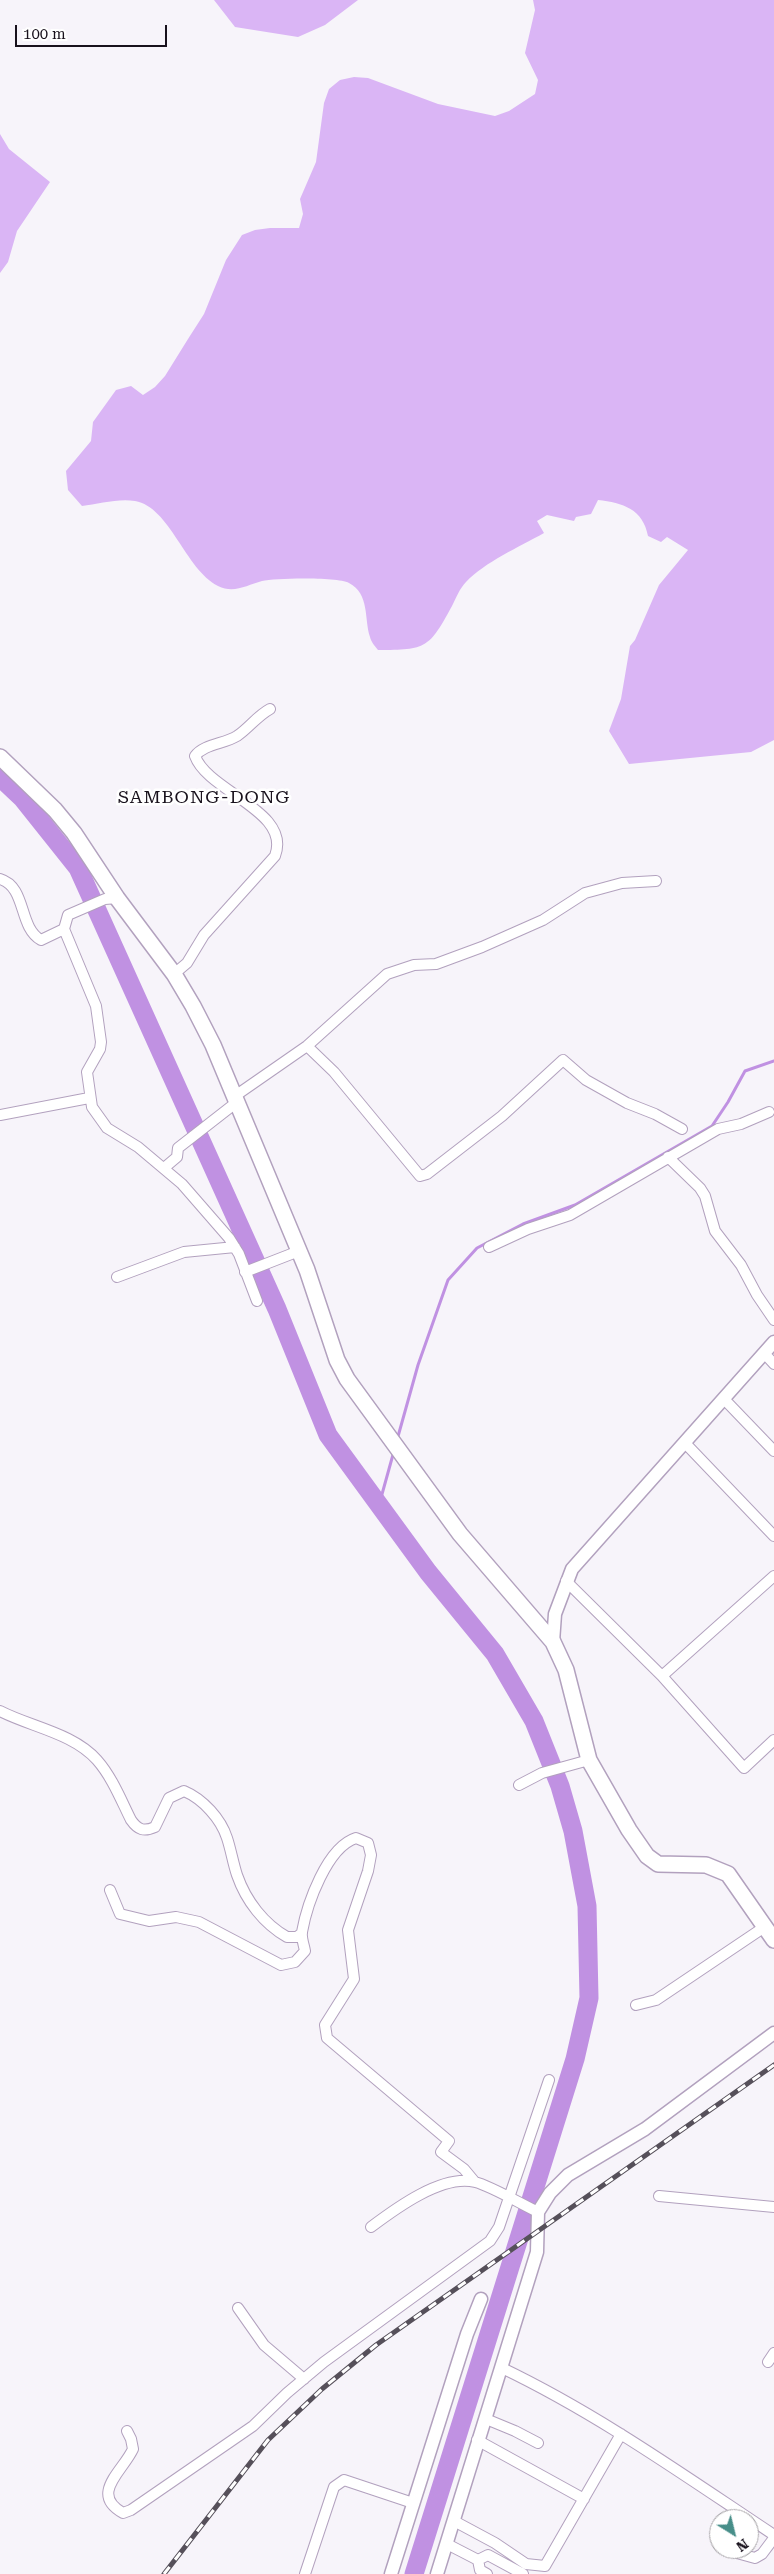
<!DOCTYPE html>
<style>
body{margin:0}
#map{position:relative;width:774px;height:2574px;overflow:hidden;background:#f7f4fa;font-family:"Roboto Serif",serif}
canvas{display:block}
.north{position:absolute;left:709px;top:2509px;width:50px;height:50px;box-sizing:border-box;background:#fff;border:1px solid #a3a0a4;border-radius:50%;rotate:144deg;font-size:14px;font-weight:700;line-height:20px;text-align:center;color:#18111c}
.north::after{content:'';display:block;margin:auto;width:18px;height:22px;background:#478e89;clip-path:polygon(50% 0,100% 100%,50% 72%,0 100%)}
.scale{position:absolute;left:15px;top:25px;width:152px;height:22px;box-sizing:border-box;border:2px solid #18111c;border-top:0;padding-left:6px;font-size:15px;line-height:18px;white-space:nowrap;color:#18111c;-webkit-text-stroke:4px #fff;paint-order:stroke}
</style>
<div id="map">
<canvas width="774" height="2574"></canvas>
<div class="north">N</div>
<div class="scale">100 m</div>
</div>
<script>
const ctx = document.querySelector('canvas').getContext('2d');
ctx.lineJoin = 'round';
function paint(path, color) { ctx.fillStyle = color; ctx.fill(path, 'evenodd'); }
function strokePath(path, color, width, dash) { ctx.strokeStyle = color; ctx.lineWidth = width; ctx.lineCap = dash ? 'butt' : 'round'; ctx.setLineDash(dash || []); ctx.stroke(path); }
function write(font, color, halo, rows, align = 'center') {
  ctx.font = font + ' "Roboto Serif",serif'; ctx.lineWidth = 5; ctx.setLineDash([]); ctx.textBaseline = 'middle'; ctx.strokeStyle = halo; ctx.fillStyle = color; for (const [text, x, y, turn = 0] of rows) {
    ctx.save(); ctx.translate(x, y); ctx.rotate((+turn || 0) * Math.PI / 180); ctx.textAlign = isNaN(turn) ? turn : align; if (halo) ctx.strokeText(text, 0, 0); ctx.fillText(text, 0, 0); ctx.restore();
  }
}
paint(new Path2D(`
 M 214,0 L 358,0 L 325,25 L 298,37 L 235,27 Z
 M 533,0 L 774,0 L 774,740 L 751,752 L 629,764 L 609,731 L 621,699 L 630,646 L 635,640 L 659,585 L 688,550 L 667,537 L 661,542 L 648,536 C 643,509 623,503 598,500 L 591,514 L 576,517 L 574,521 L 547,515 L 537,521 L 544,533 C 519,547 485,562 466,582 C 460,588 456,598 452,606 C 429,648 427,650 378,650 C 375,646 371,642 370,637 C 364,619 370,594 349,583 C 337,577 276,578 262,581 C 247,585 234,594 218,586 C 185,569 170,507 135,501 C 119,498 98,504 82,506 L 68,490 L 66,471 L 91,441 L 93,422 L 116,390 L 131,386 L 143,395 L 155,387 L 165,376 L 188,339 L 204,314 L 226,260 L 242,235 L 255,230 L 270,228 L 299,228 L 303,214 L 300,199 L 316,162 L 324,103 L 329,89 L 340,80 L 354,77 L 368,78 L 438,104 L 495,116 L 509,111 L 535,94 L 538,80 L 525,53 L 535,10 Z
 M 0,134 L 9,149 L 50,182 L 17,231 L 8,262 L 0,273 Z`), '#dab5f5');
strokePath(new Path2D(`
 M 397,1440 L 418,1365 L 448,1280 L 477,1248 L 523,1224 L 575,1205 L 712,1126 L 728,1102 L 745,1071 L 774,1061
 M 379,1505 L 394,1451`), '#c091e2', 3);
strokePath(new Path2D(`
 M 0,777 L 23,799 L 78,868 L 277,1309 L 328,1435 L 428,1572 L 495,1654 L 534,1721 L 560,1786 L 573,1831 L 587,1906 L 589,1998 L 575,2059 L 414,2574`), '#c091e2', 19);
const minor = new Path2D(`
 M 0,879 C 27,887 18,927 41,940 L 64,929
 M 117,898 L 105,899 L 68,915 L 64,929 L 96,1006 L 101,1042 L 100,1049 L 87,1072 L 92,1107 L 107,1128 L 138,1147 L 182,1184 L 229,1238 L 239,1254 L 257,1301
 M 174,974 L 187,963 L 204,935 L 275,856 C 292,811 208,792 195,756 C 204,744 224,744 237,736 C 249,728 257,716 270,709
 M 307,1046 L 334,1072 L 420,1176 L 427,1174 L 502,1116 L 563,1060 L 586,1080 L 627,1103 L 655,1114 L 682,1129
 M 235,1096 L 307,1046 L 387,974 L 414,965 L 436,964 L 482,947 L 543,920 L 585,893 L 622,883 L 656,881
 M 0,1115 L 89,1098
 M 668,1157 L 700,1188 L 705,1196 L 715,1231 L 741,1265 L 757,1295 L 774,1320
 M 164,1168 L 177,1157 L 178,1148 L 237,1102
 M 489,1247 L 528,1229 L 570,1215 L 718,1129 L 741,1124 L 769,1112
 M 245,1272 L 299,1251
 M 117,1277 L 184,1252 L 235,1247
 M 764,1353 L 774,1364
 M 724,1399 L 774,1451
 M 685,1443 L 774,1536
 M 566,1581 L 662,1676 L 744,1768 L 774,1740
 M 662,1676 L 774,1576
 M 0,1711 C 31,1727 73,1733 97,1760 C 112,1777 121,1800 131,1820 C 138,1830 144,1832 155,1827 L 169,1798 L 184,1791 C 203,1799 221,1819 227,1838 C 231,1850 233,1863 237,1875 C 246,1901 264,1924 287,1937 L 297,1937 L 302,1933
 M 519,1785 L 542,1773 L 589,1760
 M 110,1890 L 120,1914 L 149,1921 L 176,1917 L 199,1922 L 281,1965 L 295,1962 L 305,1951 C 304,1945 301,1938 302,1932 C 307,1904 327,1847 356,1838 L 368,1843 L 371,1855 L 368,1871 L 348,1930 L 354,1979 L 325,2025 L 327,2038 L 449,2141 L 441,2152 L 464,2169 L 474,2181
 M 636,2005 L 656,2000 L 766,1926
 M 659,2196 L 774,2207
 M 371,2227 C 395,2209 442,2174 475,2182 C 491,2186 521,2204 538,2212
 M 238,2308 L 264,2345 L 304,2379
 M 768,2362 L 774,2353
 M 502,2368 C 598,2414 685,2476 774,2535
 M 486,2419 L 515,2431 L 538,2443
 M 127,2431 L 131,2439 L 133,2449 C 123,2471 89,2494 123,2513 L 131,2510 L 253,2426 L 287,2393 L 324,2362 L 490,2241 L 499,2227 L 549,2080
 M 477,2440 L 584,2499
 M 454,2521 L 495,2543 L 526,2564 L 545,2566 L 621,2434
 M 447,2544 L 478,2560 L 480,2570 L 487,2574
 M 726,2550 L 755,2558 L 762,2554 L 774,2538
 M 478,2560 L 488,2555 L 523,2574
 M 305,2574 L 334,2487 L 344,2480 L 413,2503`);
const tertiary = new Path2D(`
 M 553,1642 L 555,1614 L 572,1569 L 774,1342
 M 391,2574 L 467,2334 L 481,2299
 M 437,2574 L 537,2252 L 538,2212 L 550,2193 L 568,2175 L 645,2129 L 774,2033`);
const secondary = new Path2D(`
 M 0,757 L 55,810 L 74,833 L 117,898 L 174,974 L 193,1006 L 213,1045 L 307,1270 L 337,1360 L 347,1379 L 460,1534 L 553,1642 L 566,1670 L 589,1760 L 629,1830 L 647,1856 L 658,1864 L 706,1865 L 728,1874 L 774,1940`);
strokePath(minor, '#b2a1be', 12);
strokePath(tertiary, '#b2a1be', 15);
strokePath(secondary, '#b2a1be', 18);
strokePath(minor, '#fff', 10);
strokePath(tertiary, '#fff', 12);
strokePath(secondary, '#fff', 15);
const rail = new Path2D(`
 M 164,2574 L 268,2440 L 322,2389 L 376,2345 L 774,2065`);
strokePath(rail, '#56505a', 5);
strokePath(rail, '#fff', 3, [9]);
ctx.letterSpacing = '1px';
write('18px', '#18111c', '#fff', [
 ["SAMBONG-DONG",204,798]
]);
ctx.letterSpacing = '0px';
</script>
